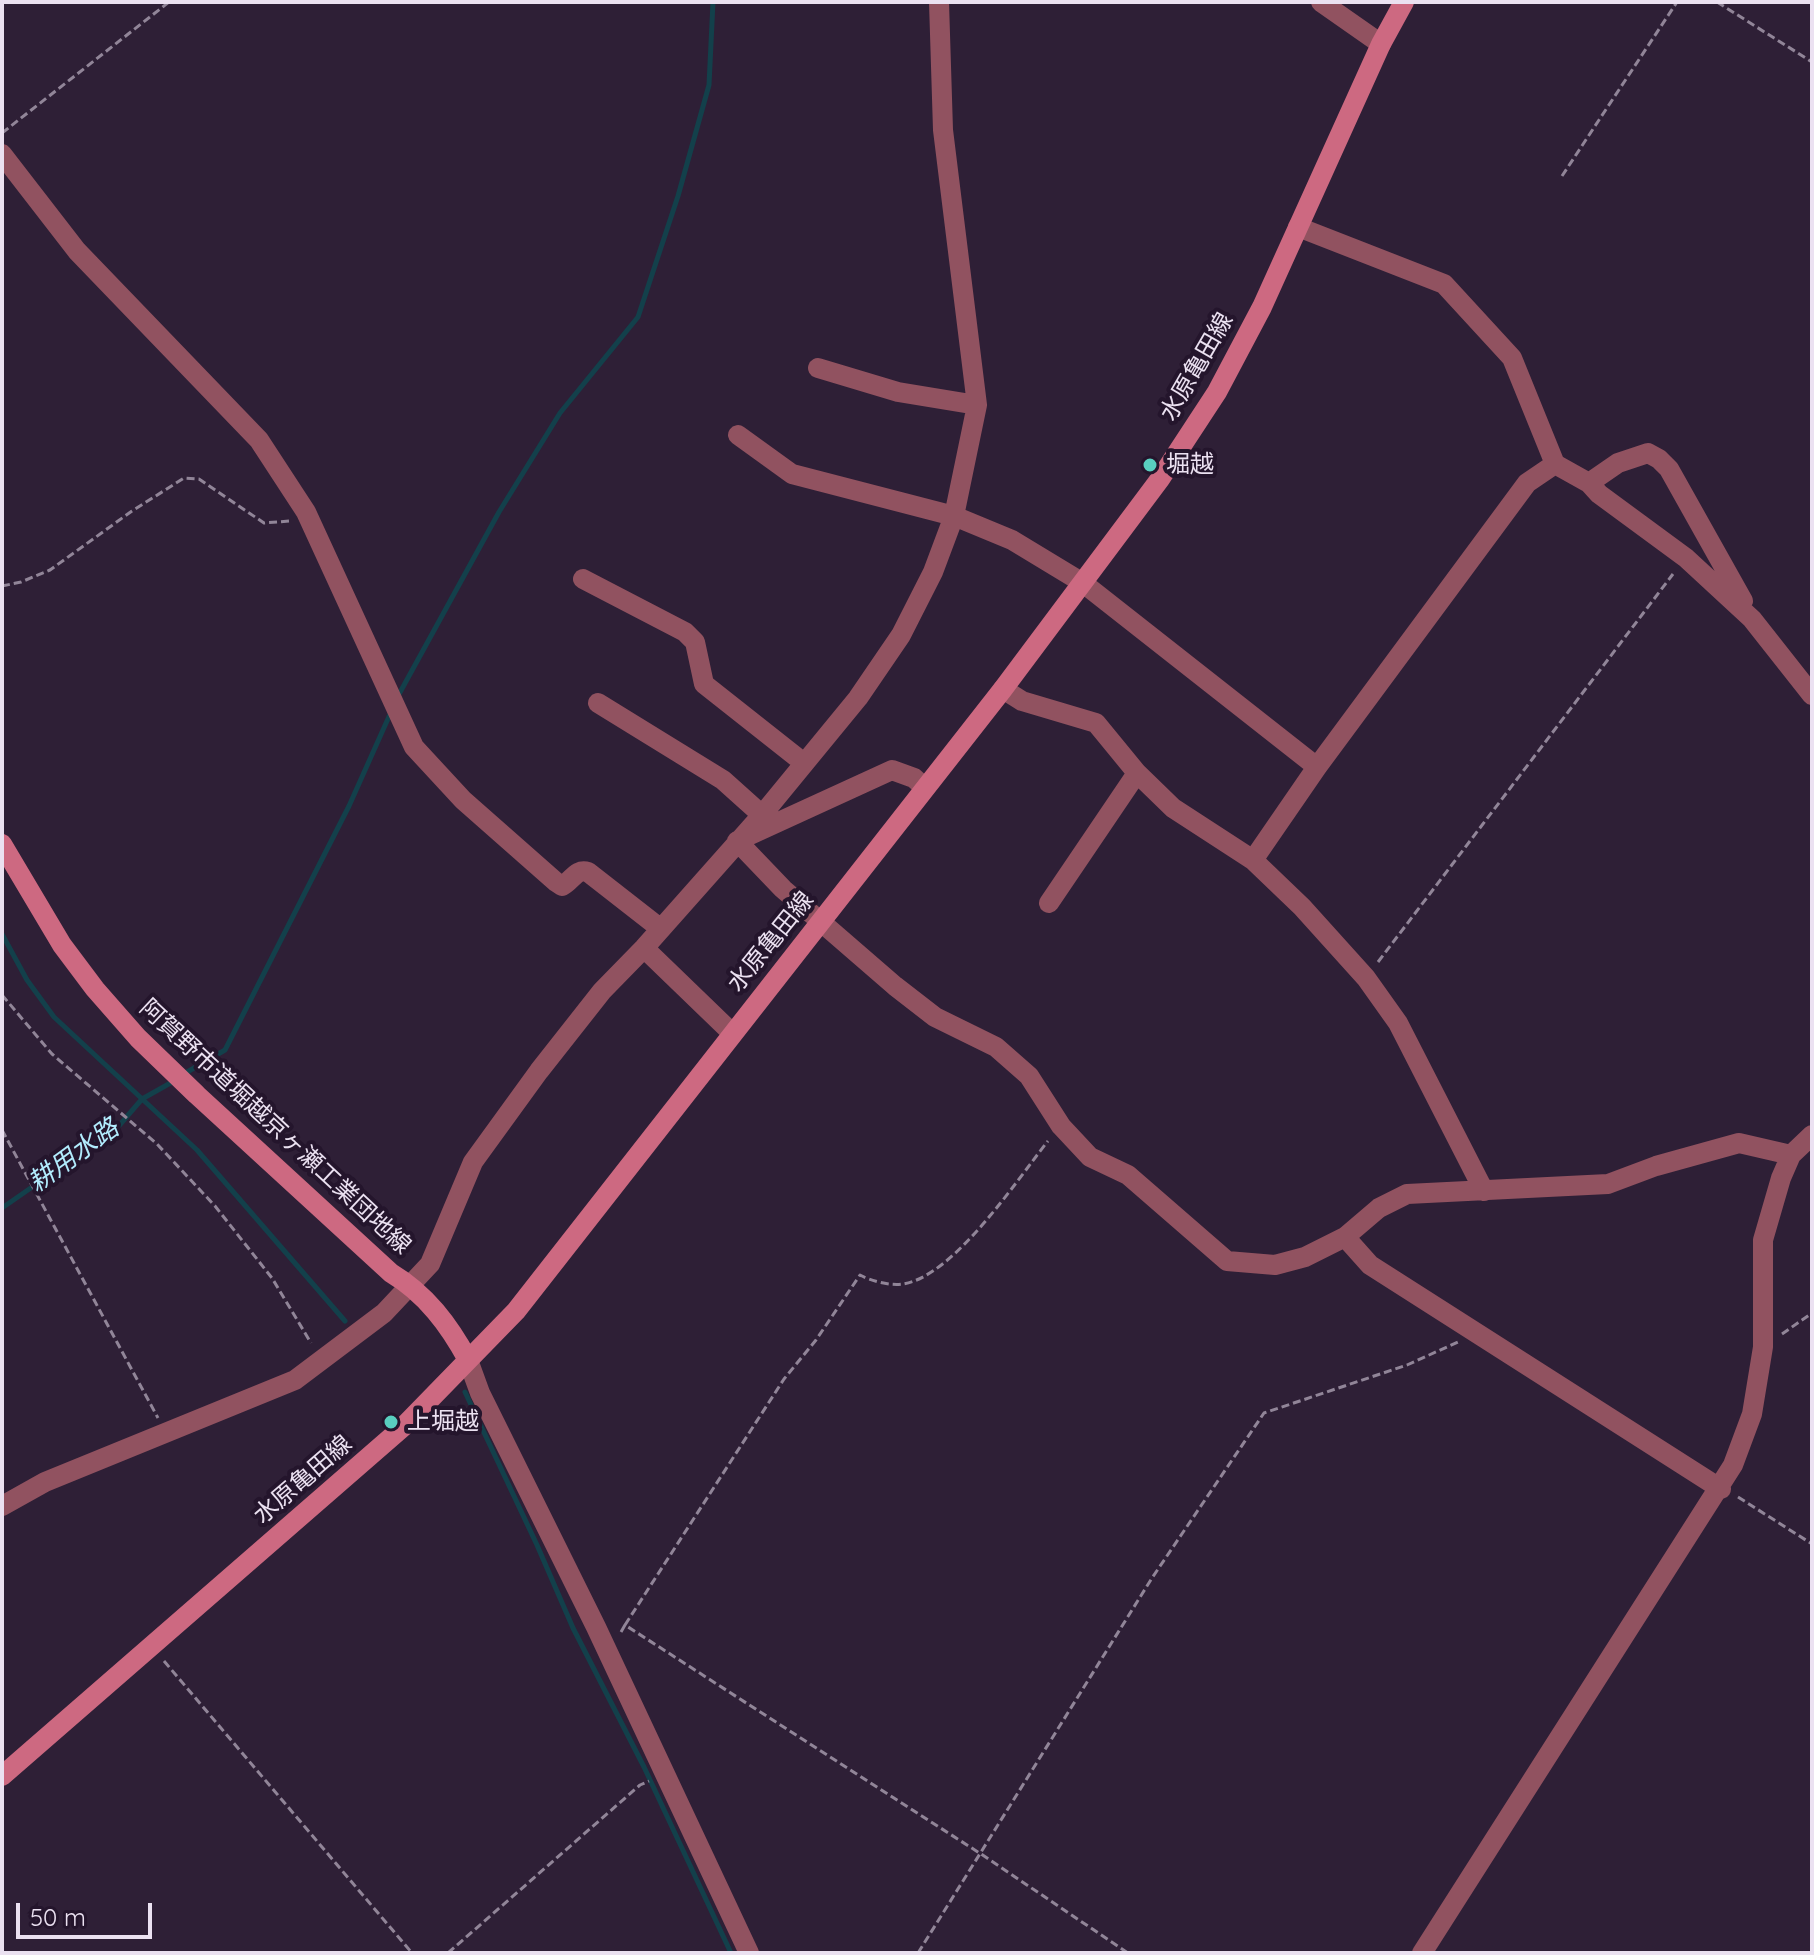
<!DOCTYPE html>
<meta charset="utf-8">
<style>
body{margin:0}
#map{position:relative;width:1814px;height:1955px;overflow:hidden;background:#2e1f36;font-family:Quicksand,sans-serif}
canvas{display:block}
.frame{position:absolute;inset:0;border:4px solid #ebe1f1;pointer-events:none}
.scale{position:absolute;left:16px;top:1903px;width:136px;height:36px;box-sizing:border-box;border:4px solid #ebe1f1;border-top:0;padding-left:10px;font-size:24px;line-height:28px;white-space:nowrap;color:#ebe1f1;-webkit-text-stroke:6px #24152c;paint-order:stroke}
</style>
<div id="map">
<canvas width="1814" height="1955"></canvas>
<div class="frame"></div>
<div class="scale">50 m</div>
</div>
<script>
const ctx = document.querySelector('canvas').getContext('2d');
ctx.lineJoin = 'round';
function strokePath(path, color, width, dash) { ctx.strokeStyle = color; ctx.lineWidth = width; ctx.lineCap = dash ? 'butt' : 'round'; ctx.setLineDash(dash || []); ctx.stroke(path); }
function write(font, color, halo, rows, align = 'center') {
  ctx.font = font + ' Quicksand,"Noto Sans JP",sans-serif'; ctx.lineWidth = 8; ctx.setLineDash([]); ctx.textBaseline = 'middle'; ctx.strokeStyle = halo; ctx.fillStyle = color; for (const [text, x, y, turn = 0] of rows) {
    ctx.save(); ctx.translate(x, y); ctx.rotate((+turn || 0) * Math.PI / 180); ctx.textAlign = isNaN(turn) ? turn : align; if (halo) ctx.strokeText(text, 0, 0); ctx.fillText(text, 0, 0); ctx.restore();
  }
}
strokePath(new Path2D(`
 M 398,696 L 499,512 L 560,413 L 638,317 L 678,196 L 709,85 L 713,2
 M 2,934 L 27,980 L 54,1017 L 197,1150 L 345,1321
 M 182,1075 L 225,1050 L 349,806 L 391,712
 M 2,1208 L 117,1128 L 142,1099 L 174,1081
 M 465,1392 L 537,1545 L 573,1628 L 644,1767 L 731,1953`), '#13404b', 5);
strokePath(new Path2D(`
 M 1717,2 L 1812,62
 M 2,133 L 169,2
 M 1562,176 L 1677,2
 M 2,586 L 21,582 L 50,570 L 132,511 L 184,478 L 199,479 L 264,523 L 289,521
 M 1378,962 L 1673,574
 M 2,995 L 52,1054 L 157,1144 L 215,1206 L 272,1278 L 311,1343
 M 2,1130 L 158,1418
 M 1782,1334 L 1812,1313
 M 1738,1497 L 1812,1544
 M 625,1625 L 784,1379 L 816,1340 L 860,1275 C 871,1281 890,1286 903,1284 C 954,1276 1016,1181 1048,1141
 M 621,1632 L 625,1625 L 981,1854 L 1128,1953
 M 164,1661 L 412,1953
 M 448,1953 L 640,1785 L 649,1781
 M 918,1953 L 1152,1578 L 1264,1413 L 1407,1365 L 1458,1342`), '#918598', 3, [8, 4]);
strokePath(new Path2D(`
 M 1321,2 L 1381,44
 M 2,154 L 77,251 L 259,440 L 306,512 L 414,747 L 463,800 L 556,882 L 562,886 C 572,881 576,868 588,872 L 661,929
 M 1298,227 L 1444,284 L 1512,358 L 1555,464 L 1589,483 L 1599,494 L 1686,558 L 1752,619 L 1812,695
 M 818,368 L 898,392 L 977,405
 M 738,435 L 792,474 L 954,516 L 1012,540 L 1083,583 L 1317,767
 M 1589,483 L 1618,463 L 1648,453 L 1659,459 L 1669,469 L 1743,601
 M 583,579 L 685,632 L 695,642 L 704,684 L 804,763
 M 1003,689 L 1022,701 L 1096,723 L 1137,773 L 1173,808 L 1253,860 L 1302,907 L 1366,978 L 1398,1023 L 1484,1191
 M 598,703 L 723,780 L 762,815
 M 925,788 L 914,778 L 892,770 L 737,841 L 783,889 L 895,986 L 935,1017 L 996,1047 L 1029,1076 L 1061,1126 L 1090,1157 L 1128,1175 L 1227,1261 L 1275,1265 L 1305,1257 L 1345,1237 L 1379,1208 L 1407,1194 L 1608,1184 L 1656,1166 L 1739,1143 L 1791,1155
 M 1253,860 L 1317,767 L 1527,483 L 1555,464
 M 1049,903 L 1137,773
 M 644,948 L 732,1033
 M 1345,1237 L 1370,1265 L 1721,1489
 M 468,1360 L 480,1393 L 596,1627 L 749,1953
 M 2,1506 L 45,1482 L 295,1380 L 384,1313 L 430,1264 L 473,1162 L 539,1071 L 602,991 L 644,948 L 762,815 L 858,698 L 901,635 L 933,572 L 954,516 L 977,405 L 943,130 L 939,2
 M 1422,1953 L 1733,1465 L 1752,1414 L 1763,1347 L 1763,1240 L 1781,1178 L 1791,1155 L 1812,1135`), '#915260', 20);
strokePath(new Path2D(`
 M 2,844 L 62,945 L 95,989 L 138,1038 L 197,1095 L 391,1273 C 426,1294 449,1325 468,1360
 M 2,1776 L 403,1427 L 516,1311 L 1003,689 L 1160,479 L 1217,392 L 1262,307 L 1381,44 L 1404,2`), '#cd6981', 20);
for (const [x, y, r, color] of [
 [1150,465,8,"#59cebf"],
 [391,1422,8,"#59cebf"]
]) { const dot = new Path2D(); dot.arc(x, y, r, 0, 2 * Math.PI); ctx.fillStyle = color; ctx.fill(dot); strokePath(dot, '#24152c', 3); }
write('24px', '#ebe1f1', '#24152c', [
 ["水原亀田線",1197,367,-60],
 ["水原亀田線",771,942,-51],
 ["阿賀野市道堀越京ヶ瀬工業団地線",275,1127,43],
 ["水原亀田線",303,1480,-41]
]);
write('24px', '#ebe1f1', '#24152c', [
 ["堀越",1166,465],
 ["上堀越",407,1422]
], 'left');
write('italic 26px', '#b2ecfd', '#24152c', [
 ["耕用水路",74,1156,-36]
]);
</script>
